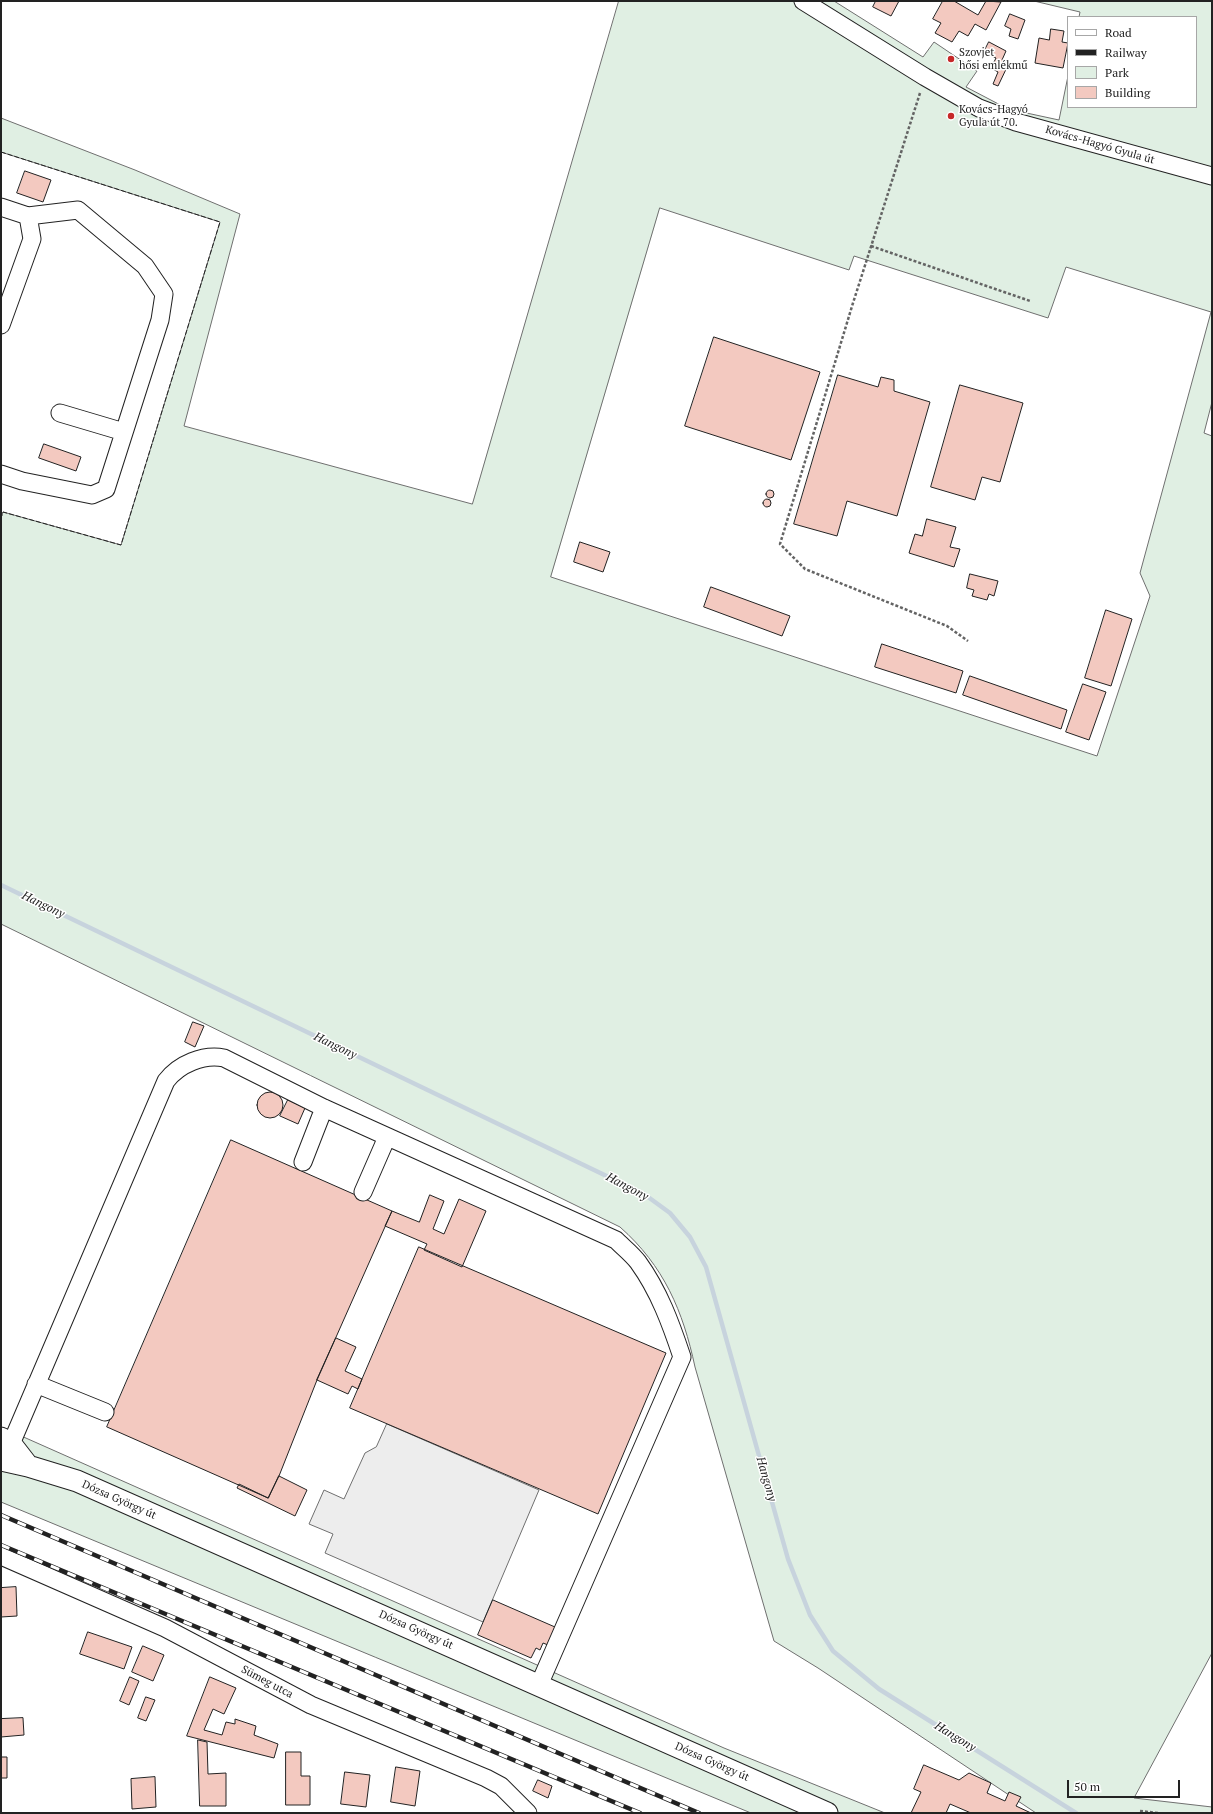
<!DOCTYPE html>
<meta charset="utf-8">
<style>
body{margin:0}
#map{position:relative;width:1213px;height:1814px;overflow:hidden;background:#fff;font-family:"PT Serif",serif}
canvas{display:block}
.frame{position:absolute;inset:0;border:2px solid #222;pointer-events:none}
.legend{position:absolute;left:1067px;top:16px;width:130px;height:92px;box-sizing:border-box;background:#fff;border:1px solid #a7a7a7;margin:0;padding:5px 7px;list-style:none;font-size:12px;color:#222}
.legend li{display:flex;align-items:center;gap:8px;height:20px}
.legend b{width:20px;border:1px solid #a7a7a7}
.scale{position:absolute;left:1067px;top:1780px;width:113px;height:18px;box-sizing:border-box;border:2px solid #222;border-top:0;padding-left:5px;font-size:12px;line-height:14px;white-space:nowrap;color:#222;-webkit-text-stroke:3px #fff;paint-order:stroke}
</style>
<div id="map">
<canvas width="1213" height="1814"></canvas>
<div class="frame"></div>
<ul class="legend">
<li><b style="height:5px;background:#fff"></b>Road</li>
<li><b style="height:5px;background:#222"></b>Railway</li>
<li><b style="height:11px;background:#e0efe3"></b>Park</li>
<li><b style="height:11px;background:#f3c9c0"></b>Building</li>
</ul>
<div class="scale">50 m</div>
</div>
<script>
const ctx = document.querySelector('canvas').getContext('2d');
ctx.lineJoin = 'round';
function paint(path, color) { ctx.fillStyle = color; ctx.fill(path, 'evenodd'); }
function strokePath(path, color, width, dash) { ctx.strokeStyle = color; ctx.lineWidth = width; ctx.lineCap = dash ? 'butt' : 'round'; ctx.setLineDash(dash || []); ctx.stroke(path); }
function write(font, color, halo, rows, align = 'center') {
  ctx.font = font + ' "PT Serif",serif'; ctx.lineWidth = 3; ctx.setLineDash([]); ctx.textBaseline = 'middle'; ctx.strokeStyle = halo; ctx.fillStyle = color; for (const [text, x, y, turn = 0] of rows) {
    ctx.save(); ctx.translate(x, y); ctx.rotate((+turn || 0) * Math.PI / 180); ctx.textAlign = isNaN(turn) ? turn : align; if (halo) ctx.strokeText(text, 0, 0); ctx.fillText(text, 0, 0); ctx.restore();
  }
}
const green = new Path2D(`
 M 619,1 L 834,1 L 923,57 L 934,42 L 977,71 L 966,87 L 1008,109 L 1059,120 L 1068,76 L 1068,107 L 1196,107 L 1196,17 L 1079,17 L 1080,12 L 1034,1 L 1212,1 L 1212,402 L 1204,433 L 1212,436 L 1212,1653 L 1134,1798 L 1212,1807 L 1212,1813 L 1036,1813 L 818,1668 L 774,1641 L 695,1367 C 683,1311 664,1266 620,1227 L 1,924 L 1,518 L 3,512 L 121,545 L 220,222 L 1,152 L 1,118 L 135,170 L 240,214 L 184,426 L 472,504 ZM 660,208 L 849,270 L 854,256 L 1048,318 L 1066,267 L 1211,312 L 1140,573 L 1150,596 L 1097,756 L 551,577 Z
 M 1,1427 L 724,1748 L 885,1813 L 751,1813 L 1,1502 Z`);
paint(green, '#e0efe3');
strokePath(green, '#6f6f6f', 1);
const parking = new Path2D(`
 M 387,1424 L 539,1490 L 483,1622 L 325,1553 L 333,1534 L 309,1524 L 324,1490 L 344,1499 L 365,1453 L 376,1447 Z`);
paint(parking, '#ededed');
strokePath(parking, '#6f6f6f', 1);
strokePath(new Path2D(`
 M 1,885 L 644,1194 L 670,1213 L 690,1237 L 706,1267 L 788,1559 L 810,1615 L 833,1651 L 879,1689 L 1076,1813`), '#c7d3dd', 4.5);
const building = new Path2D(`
 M 876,1 L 899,1 L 891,16 L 873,7 Z
 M 943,1 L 954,1 L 978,15 L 986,1 L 1001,2 L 986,30 L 975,24 L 968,36 L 959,31 L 952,42 L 935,33 L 941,23 L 933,19 Z
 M 1010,14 L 1025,20 L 1018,39 L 1009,36 L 1011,29 L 1005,26 Z
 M 1051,29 L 1064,31 L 1062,42 L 1068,43 L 1063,68 L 1035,63 L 1039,38 L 1049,40 Z
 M 989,42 L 1006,51 L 1002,60 L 1009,63 L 998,86 L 993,84 L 998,72 L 991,68 L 996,58 L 984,52 Z
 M 25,171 L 51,180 L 43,202 L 17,193 Z
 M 714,337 L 820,372 L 791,460 L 685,426 Z
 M 838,375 L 878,387 L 881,377 L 894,380 L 894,391 L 930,402 L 897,516 L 847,501 L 837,536 L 794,524 Z
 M 960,385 L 1023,403 L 1000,482 L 982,477 L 975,500 L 931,487 Z
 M 44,444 L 81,457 L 76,471 L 39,458 Z
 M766 494a4 4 0 1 1 8 0a4 4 0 1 1-8 0Z
 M763 503a4 4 0 1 1 8 0a4 4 0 1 1-8 0Z
 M 927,519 L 956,527 L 950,547 L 960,549 L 954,567 L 909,553 L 915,534 L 922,536 Z
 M 580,542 L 610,552 L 603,572 L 574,562 Z
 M 970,574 L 998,581 L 994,596 L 989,594 L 987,600 L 972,596 L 974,590 L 967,588 Z
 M 711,587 L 790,616 L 782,636 L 704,607 Z
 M 1106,610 L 1132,619 L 1111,686 L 1085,678 Z
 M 882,644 L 963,671 L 956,693 L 875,667 Z
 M 970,676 L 1067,710 L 1061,729 L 963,695 Z
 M 1083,684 L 1106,692 L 1089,740 L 1066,732 Z
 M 193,1022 L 204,1026 L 195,1047 L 185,1042 Z
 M257 1105a13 13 0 1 1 26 0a13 13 0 1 1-26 0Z
 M 288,1100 L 305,1108 L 298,1124 L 280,1116 Z
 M 231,1140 L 392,1211 L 317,1380 L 279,1476 L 268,1498 L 107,1427 Z
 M 430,1195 L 444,1201 L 433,1229 L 444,1234 L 459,1199 L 486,1211 L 462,1267 L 424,1250 L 427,1244 L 385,1226 L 392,1211 L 419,1222 Z
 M 419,1247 L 666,1353 L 598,1514 L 350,1408 Z
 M 336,1338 L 356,1347 L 345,1371 L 362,1379 L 358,1389 L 352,1386 L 348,1394 L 317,1380 Z
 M 279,1476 L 307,1490 L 295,1516 L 237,1488 L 239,1484 L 268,1498 Z
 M 16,1587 L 17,1616 L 1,1617 L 1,1588 Z
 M 493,1600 L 555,1627 L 548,1645 L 543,1643 L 540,1650 L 536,1648 L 531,1658 L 478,1635 Z
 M 88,1632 L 132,1647 L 124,1669 L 80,1654 Z
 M 143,1646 L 164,1655 L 153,1681 L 132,1672 Z
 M 130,1677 L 139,1681 L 129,1705 L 120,1701 Z
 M 210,1677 L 236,1688 L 224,1714 L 213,1709 L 204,1730 L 222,1735 L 226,1722 L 235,1724 L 235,1719 L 256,1726 L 254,1735 L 278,1744 L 274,1758 L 187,1736 Z
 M 146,1697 L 155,1700 L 146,1721 L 138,1718 Z
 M 23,1718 L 24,1735 L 1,1737 L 1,1719 Z
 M 198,1740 L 207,1742 L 208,1774 L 226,1773 L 226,1806 L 200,1806 Z
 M 286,1752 L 301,1752 L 301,1776 L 310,1776 L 310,1805 L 286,1805 Z
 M 1,1757 L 7,1757 L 7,1778 L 1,1778 Z
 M 924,1765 L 959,1780 L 969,1773 L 991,1783 L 987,1793 L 1005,1801 L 1009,1792 L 1021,1797 L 1016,1806 L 1031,1813 L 971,1813 L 950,1804 L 946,1813 L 911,1813 L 921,1792 L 914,1789 Z
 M 396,1767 L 420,1771 L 415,1806 L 391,1802 Z
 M 345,1772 L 370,1775 L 366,1807 L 341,1804 Z
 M 155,1777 L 156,1807 L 132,1809 L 131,1779 Z
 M 538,1780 L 552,1786 L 548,1798 L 533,1791 Z`);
paint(building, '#f3c9c0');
strokePath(building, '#222', 1);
const minor = new Path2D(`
 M 803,1 L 925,77 L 979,108 L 1016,122 L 1212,176
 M 1,207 L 28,216 L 32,239 L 1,325
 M 60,413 L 124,432
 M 1,474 L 22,481 L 92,495 L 106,489 L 160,320 L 164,294 L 145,266 L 78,210 L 28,216
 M 303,1162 L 324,1108
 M 363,1192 L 387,1137
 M 36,1384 L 105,1412
 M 11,1444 L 166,1081 C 179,1064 203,1054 224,1058 L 324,1108 L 616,1240 C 623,1247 632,1254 638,1262 C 659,1291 671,1324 682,1357 L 539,1685
 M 1,1556 L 165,1628 L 311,1705 L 486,1778 L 501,1786 L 528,1813`);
const major = new Path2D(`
 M 1,1438 L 11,1444 L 28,1466
 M 1,1460 L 28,1466 L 77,1481 L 827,1813`);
strokePath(minor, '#222', 19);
strokePath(major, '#222', 23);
strokePath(new Path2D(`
 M 920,93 L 853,303 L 780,544 L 805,569 L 947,626 L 968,641
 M 871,246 L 1030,301
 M 1140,1811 L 1158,1813`), '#646464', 2.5, [3, 2]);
strokePath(minor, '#fff', 17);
strokePath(major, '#fff', 21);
const rail = new Path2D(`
 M 1,1515 L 699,1813
 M 1,1545 L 640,1813`);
strokePath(rail, '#222', 4.5);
strokePath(rail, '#fff', 3, [9]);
strokePath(new Path2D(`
 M 1,152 L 220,222 L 121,545 L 3,512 L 1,518`), '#222', 1, [5, 2]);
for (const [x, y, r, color] of [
 [951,59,4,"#c62828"],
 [951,116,4,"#c62828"]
]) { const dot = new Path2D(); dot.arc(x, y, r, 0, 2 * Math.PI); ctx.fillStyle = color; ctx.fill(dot); strokePath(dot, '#fff', 1.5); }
write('11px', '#222', '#fff', [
 ["Szovjet",959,53],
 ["hősi emlékmű",959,66],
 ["Kovács-Hagyó",959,110],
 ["Gyula út 70.",959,123]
], 'left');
write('11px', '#222', '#fff', [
 ["Kovács-Hagyó Gyula út",1100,145,16],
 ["Dózsa György út",119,1500,24],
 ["Dózsa György út",416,1630,24],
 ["Sümeg utca",267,1682,28],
 ["Dózsa György út",712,1762,24]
]);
write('italic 12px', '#222', '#fff', [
 ["Hangony",43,905,26],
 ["Hangony",335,1046,26],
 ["Hangony",627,1187,28],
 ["Hangony",766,1479,74],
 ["Hangony",955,1737,32]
]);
</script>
